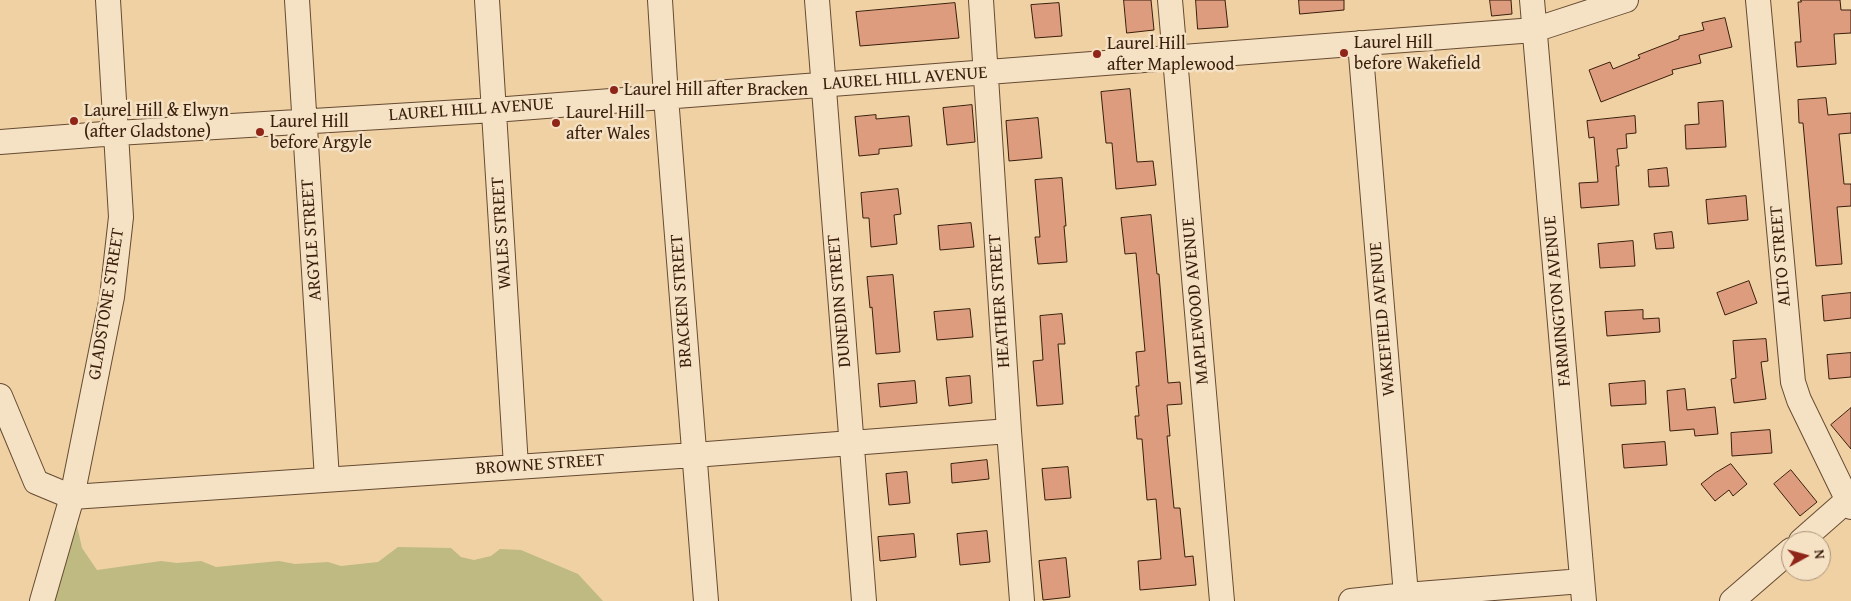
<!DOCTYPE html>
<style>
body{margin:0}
#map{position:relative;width:1851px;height:601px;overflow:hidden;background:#efd1a4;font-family:"Gentium Book Plus",serif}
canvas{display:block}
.north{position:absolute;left:1781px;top:531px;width:50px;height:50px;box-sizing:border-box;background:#f5e1c4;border:1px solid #aa937a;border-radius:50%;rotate:83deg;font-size:14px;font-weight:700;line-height:20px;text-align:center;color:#391e0c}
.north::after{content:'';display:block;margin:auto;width:18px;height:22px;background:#8f2418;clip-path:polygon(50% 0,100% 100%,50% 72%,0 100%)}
</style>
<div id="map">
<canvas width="1851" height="601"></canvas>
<div class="north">N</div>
</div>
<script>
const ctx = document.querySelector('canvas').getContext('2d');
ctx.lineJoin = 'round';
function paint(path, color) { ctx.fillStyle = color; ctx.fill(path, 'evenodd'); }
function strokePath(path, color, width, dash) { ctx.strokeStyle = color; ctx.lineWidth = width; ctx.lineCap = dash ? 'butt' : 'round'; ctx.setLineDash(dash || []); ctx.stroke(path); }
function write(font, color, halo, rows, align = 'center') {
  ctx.font = font + ' "Gentium Book Plus",serif'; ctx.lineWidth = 5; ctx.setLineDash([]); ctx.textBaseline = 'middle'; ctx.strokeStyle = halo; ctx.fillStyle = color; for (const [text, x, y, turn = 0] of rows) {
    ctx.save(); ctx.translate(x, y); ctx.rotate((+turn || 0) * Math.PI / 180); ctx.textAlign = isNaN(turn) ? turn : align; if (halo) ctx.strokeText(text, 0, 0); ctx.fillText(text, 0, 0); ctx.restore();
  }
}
paint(new Path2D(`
 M 72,504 L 82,548 L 97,570 L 161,561 L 177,563 L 201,561 L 216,567 L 279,561 L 295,564 L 328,562 L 341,566 L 378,562 L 398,547 L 451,548 L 461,557 L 474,560 L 491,556 L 500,549 L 521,550 L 578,574 L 603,601 L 44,601 Z`), '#beba82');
const building = new Path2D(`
 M 1124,0 L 1151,0 L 1154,30 L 1127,33 Z
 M 1196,0 L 1225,0 L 1228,27 L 1198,29 Z
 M 1299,0 L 1344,0 L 1344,10 L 1300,14 Z
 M 1490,0 L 1511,0 L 1512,14 L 1492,16 Z
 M 1801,0 L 1840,0 L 1841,10 L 1851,10 L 1851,33 L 1834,34 L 1836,64 L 1797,67 L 1795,42 L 1801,42 L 1798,2 L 1801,2 Z
 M 955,3 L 959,38 L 860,46 L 856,12 Z
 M 1059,3 L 1062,36 L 1035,38 L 1031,5 Z
 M 1725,18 L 1732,47 L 1699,55 L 1701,63 L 1672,70 L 1673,74 L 1601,102 L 1589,70 L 1610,62 L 1613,69 L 1640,58 L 1638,55 L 1679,39 L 1679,36 L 1704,30 L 1702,23 Z
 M 1130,89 L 1137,162 L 1153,161 L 1156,185 L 1116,189 L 1112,143 L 1106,143 L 1101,92 Z
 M 1826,98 L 1828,115 L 1851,113 L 1851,133 L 1839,134 L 1844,184 L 1851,184 L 1851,206 L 1837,207 L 1842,264 L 1816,266 L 1803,123 L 1799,123 L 1798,100 Z
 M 1723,101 L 1726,147 L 1686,149 L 1685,125 L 1699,124 L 1698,103 Z
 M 972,105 L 975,142 L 947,145 L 943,108 Z
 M 876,115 L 876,119 L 909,116 L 912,146 L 879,149 L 879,154 L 859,156 L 855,117 Z
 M 1635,116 L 1636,133 L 1626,134 L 1627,148 L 1617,149 L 1619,166 L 1616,166 L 1619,205 L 1581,208 L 1579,183 L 1598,182 L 1594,137 L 1589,138 L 1587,121 Z
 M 1038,118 L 1042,158 L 1009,161 L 1006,121 Z
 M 1667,168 L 1669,186 L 1649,187 L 1648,170 Z
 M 1062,178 L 1066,226 L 1064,226 L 1067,262 L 1038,264 L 1035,237 L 1040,237 L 1035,180 Z
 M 898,189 L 901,214 L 894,215 L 897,244 L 871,247 L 869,218 L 863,218 L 861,193 Z
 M 1746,196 L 1748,220 L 1708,224 L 1706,200 Z
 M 1151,215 L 1157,274 L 1159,274 L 1168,383 L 1180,382 L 1182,404 L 1167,405 L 1170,436 L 1167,436 L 1174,508 L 1180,508 L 1185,557 L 1193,556 L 1196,585 L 1140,590 L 1138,561 L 1161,559 L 1156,499 L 1147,500 L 1142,439 L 1137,439 L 1135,416 L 1139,416 L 1136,386 L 1139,386 L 1136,352 L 1145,351 L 1136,253 L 1125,254 L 1121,218 Z
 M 971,223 L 974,247 L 940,250 L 938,226 Z
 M 1672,232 L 1674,248 L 1656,249 L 1654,234 Z
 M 1633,241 L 1635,266 L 1600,268 L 1598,244 Z
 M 893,275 L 900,352 L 876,354 L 872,307 L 870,308 L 867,277 Z
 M 1749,281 L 1757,303 L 1725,315 L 1717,293 Z
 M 1851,293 L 1851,318 L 1824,321 L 1822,296 Z
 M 970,309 L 973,337 L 937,340 L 934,312 Z
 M 1643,310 L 1643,319 L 1659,318 L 1660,332 L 1607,336 L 1605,312 Z
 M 1062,314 L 1065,344 L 1058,344 L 1063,404 L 1037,406 L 1033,361 L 1043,360 L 1040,316 Z
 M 1766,339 L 1768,361 L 1761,362 L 1766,399 L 1734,403 L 1731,379 L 1736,378 L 1733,341 Z
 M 1851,353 L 1851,377 L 1829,379 L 1827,355 Z
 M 970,376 L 972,403 L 949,406 L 946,378 Z
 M 915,381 L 917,403 L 880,407 L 878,384 Z
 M 1645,381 L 1646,404 L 1611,406 L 1609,384 Z
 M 1685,389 L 1687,410 L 1715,407 L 1718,434 L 1695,436 L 1694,429 L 1670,431 L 1667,391 Z
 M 1851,408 L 1851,449 L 1831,425 Z
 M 1770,430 L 1772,453 L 1732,456 L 1731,433 Z
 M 1665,442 L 1667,465 L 1624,468 L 1622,445 Z
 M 987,460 L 989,479 L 952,483 L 951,464 Z
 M 1731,464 L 1747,484 L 1733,496 L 1729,490 L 1715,501 L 1701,484 L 1715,473 Z
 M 1068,467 L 1071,498 L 1045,500 L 1042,469 Z
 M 1791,470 L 1817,502 L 1800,516 L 1774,484 Z
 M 907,472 L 910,503 L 889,505 L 886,474 Z
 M 987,531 L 990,562 L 960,565 L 957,534 Z
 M 914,534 L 916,557 L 880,561 L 878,537 Z
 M 1066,558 L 1070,597 L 1043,600 L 1039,561 Z`);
paint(building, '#de9c7e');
strokePath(building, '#391e0c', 1);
const minor = new Path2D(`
 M 297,0 L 327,479
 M 487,0 L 516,466
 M 660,0 L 666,97 L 706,601
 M 817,0 L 864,601
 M 981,0 L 1009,431 L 1022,601
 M 1170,0 L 1222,601
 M 1532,0 L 1584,601
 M 1758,0 L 1793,382 L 1799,400 L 1851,507
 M 1360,43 L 1406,595
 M 0,142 L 117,133 L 494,110 L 1534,30 L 1626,0
 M 0,396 L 36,482 L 72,497 L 694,455 L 1009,431
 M 1801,541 L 1851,497
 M 42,601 L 72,497 L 112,297 L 121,217 L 108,0
 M 1351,601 L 1406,595 L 1582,581
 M 1732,601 L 1791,550`);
strokePath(minor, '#664b32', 26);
strokePath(minor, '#f5e1c4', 24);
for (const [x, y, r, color] of [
 [1344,53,5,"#8f2418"],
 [1097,54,5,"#8f2418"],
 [614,90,5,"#8f2418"],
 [74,121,5,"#8f2418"],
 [556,123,5,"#8f2418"],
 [260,132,5,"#8f2418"]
]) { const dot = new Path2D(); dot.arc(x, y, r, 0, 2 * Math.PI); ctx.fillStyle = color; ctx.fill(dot); strokePath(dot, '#f5e1c4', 2); }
write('18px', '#391e0c', '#f5e1c4', [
 ["Laurel Hill",1354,43],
 ["before Wakefield",1354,64],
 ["Laurel Hill",1107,44],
 ["after Maplewood",1107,65],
 ["Laurel Hill after Bracken",624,90],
 ["Laurel Hill & Elwyn",84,111],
 ["(after Gladstone)",84,132],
 ["Laurel Hill",566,113],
 ["after Wales",566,134],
 ["Laurel Hill",270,122],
 ["before Argyle",270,143]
], 'left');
write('18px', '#391e0c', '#f5e1c4', [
 ["LAUREL HILL AVENUE",905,79,-4],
 ["LAUREL HILL AVENUE",471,110,-4],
 ["WALES STREET",502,233,-94],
 ["ARGYLE STREET",312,240,-94],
 ["ALTO STREET",1781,256,-95],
 ["BRACKEN STREET",682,301,-94],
 ["DUNEDIN STREET",840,301,-95],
 ["HEATHER STREET",1000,301,-94],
 ["MAPLEWOOD AVENUE",1196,301,-95],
 ["FARMINGTON AVENUE",1558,301,-95],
 ["GLADSTONE STREET",107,304,-81],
 ["WAKEFIELD AVENUE",1383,319,-95],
 ["BROWNE STREET",540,465,-4]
]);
</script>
